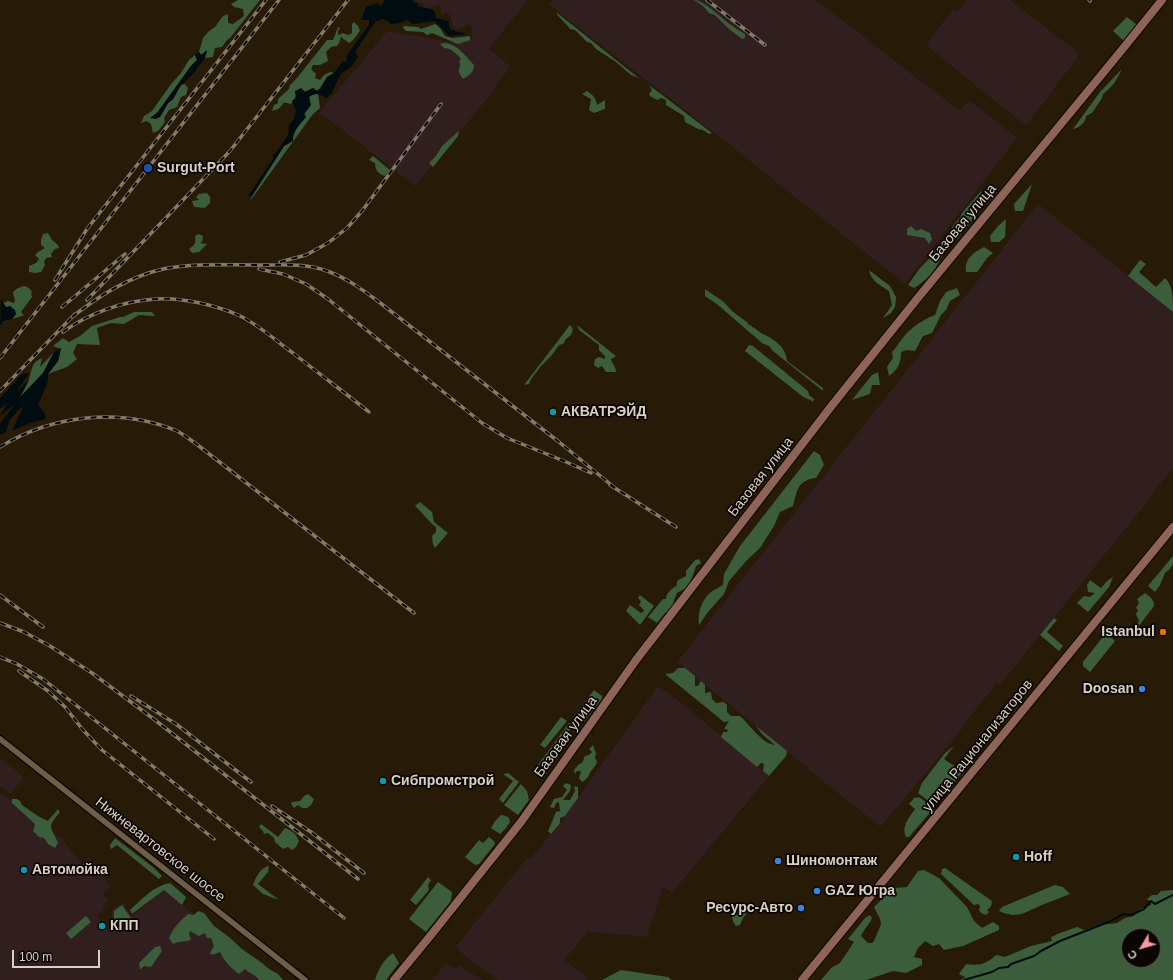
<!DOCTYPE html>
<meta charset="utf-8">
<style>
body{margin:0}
#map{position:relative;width:1173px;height:980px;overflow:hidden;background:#271a06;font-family:Helvetica,sans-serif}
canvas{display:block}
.north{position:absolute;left:1121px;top:928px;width:40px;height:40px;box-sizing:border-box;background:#0b0602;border:1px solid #5d5750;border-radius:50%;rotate:232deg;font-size:11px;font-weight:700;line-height:16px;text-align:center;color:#d8d0c4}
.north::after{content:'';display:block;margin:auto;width:14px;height:18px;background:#f49aa2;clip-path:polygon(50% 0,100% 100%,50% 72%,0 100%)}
.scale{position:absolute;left:12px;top:950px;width:88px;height:18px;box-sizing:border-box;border:2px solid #d8d0c4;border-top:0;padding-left:5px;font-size:12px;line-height:14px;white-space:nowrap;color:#d8d0c4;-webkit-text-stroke:3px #0b0602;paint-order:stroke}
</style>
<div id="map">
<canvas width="1173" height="980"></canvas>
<div class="north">С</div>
<div class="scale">100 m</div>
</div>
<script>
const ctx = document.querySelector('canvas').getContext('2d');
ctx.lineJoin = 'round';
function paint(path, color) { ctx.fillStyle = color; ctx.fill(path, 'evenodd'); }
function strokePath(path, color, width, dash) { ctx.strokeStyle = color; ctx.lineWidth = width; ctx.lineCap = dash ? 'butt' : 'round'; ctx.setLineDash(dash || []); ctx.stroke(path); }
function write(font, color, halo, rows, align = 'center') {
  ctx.font = font + ' Helvetica,sans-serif'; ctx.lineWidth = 3.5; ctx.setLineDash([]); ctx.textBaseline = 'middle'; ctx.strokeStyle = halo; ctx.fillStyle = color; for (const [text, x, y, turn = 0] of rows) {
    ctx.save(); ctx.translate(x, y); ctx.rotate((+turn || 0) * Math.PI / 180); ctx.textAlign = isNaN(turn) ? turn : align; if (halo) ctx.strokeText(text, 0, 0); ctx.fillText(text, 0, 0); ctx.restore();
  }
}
paint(new Path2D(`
 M 416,0 L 528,0 L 489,49 L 510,66 L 503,77 L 482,105 L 415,186 L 323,115 L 318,114 L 387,31 L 452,42 L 473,37 L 471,32 L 472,27 L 469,24 L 462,28 L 453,28 L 451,17 L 447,12 L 442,16 L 440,5 L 425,9 L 422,2 L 418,3 Z
 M 553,0 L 816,0 L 960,111 L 969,100 L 1017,138 L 905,284 L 717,135 L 549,5 Z
 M 966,0 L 1010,0 L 1080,54 L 1026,126 L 926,45 L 952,10 L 957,11 Z
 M 1038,204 L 1173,312 L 1173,468 L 1147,500 L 1148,501 L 1038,637 L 1000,685 L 997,683 L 961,728 L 962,729 L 927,772 L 880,827 L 677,662 Z
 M 658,686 L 678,700 L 769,776 L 672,893 L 663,887 L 647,937 L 588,932 L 564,960 L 588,977 L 586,980 L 499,980 L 484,970 L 461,953 L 456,946 L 527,858 L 530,859 L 560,823 Z
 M 1,759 L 24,777 L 11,794 L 0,786 L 0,761 Z
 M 0,792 L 63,840 L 82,864 L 89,858 L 110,885 L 109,888 L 104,893 L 102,898 L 105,896 L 109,900 L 105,903 L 106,906 L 103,908 L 104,910 L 97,915 L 107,930 L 112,927 L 112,910 L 123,903 L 132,916 L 164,890 L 277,980 L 0,980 Z
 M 446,962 L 456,969 L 459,965 L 483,980 L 432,980 Z`), '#311e1f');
paint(new Path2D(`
 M 238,0 L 260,0 L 230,38 L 227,40 L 222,47 L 215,48 L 213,57 L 205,58 L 207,51 L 201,55 L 199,52 L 203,38 L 208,32 L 215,27 L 223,16 L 228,14 L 228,23 L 233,24 L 244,16 L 243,9 L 234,7 L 231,4 Z
 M 694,0 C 704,0 722,19 731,25 C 735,28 740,31 745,34 L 745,38 L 742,39 L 729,29 L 715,15 L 709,13 L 703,6 Z
 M 556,12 L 640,79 L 634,76 L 631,75 L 616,62 L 596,49 L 591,43 L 587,42 L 575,30 L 570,29 C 566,22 559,19 556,12 Z
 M 1127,17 L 1137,25 L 1124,41 L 1113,31 Z
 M 354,22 L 358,26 L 360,31 C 356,35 354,41 349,43 L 341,37 L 339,43 L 337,46 L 331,47 L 326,52 L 328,61 L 320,65 L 313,65 L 311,69 L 316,74 L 315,78 L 320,80 L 324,75 L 330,72 L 334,73 L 327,77 L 320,88 L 317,91 L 313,88 L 305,92 L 301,88 L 291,104 C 280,101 285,104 278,109 C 276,110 274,110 272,111 L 274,105 L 278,103 L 278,99 L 289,89 L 290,85 L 297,78 L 327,40 L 333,40 L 338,27 L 340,28 L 338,31 L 338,35 L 343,33 L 348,35 L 352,33 L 352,24 Z
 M 435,24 L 440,28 L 445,36 L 452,38 L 470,36 L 470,40 L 458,44 L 432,33 L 427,35 L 423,32 L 406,31 L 403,28 L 404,26 L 418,27 L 421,29 Z
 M 444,43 C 458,44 465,56 474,65 C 474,72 469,76 463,79 C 456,69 460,73 460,63 L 459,61 L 461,59 C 458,54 454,53 450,49 L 444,48 L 440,44 Z
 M 195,55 L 197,60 L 191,66 L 157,113 L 150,118 L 160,117 L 168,103 L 173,99 L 181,85 L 185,84 L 188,88 L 186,95 L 181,97 L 177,107 L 169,110 L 164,118 L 165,122 L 158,131 L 153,133 L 151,124 L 147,121 L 141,123 L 144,116 L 152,111 L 171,84 L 181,73 L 189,60 Z
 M 1121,70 L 1121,71 C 1117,80 1111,88 1103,94 L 1102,98 L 1092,113 L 1086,116 C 1086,122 1079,128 1073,129 L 1100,92 Z
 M 649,85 L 712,133 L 709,134 L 703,130 L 698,129 L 685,122 L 684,116 L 666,105 L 666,100 L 661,98 L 657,100 L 650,96 L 649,94 L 652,90 Z
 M 587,91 C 593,95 596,98 597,105 L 605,100 L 605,109 L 594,113 L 589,110 L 591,99 L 582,94 Z
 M 314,94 L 318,94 L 320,108 L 313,114 L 250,201 L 252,196 L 284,146 L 293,141 C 292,132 300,124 306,117 L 304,114 L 311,105 L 309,97 Z
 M 459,131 L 458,136 L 433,167 L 429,163 L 436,156 L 442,146 Z
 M 373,156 L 390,170 L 385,176 C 378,174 375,170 375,163 L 369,160 Z
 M 1032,184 L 1023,211 L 1015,211 L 1014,204 Z
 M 981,191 L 984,201 L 969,225 L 963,229 L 958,239 L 954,239 L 948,234 L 955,223 L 960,218 L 962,213 Z
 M 207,193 L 210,197 L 210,203 L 205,208 L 194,207 L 192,201 L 199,200 L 196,197 L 199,194 Z
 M 1006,219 L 1005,237 L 999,242 L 991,242 L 990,236 L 998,226 Z
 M 911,226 L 916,231 L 921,229 L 930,233 L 932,239 L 929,244 L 925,238 L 907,235 L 907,229 Z
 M 48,233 L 52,240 L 58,245 L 59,248 L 55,249 L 51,254 L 52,257 L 46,258 L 44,262 L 45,265 L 41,272 L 35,273 L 29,272 L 29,266 L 36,263 L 39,259 L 35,255 L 38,252 L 45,248 L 41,245 L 41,240 L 43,234 Z
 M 198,234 L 203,236 L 202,242 L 200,243 L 207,244 L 199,252 L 192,253 L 189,249 C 195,245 196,243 195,236 Z
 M 942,242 L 948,247 C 944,250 942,256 940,260 C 934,272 926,281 914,288 L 908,285 L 920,268 L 930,258 L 935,250 Z
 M 984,247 L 993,253 L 987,258 L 977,272 L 966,272 C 964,259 973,253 984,247 Z
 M 1140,260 L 1146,264 L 1139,272 L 1156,287 L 1165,278 C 1173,285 1173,299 1173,312 L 1128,276 Z
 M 869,270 L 890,286 L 896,297 L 895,307 L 891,313 L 883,318 L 892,305 L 889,291 C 880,285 871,281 869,270 Z
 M 24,286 L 29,288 L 32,292 L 31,293 L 32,297 L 21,312 L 24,315 L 22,316 L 12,319 L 16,314 L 6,307 L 3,303 L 8,301 L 14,303 L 15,301 L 13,292 L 18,288 Z
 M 957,288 L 960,295 L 950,301 L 946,310 L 941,315 L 932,333 L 923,336 L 915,351 L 907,350 L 901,352 C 901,364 898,369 889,376 L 887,367 L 893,358 L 892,352 C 896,348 898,344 902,339 C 910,328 922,320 935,315 L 940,301 L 946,292 Z
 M 705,289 L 724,302 L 732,311 L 748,323 L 748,325 L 751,325 L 752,327 C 756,328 759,332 763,334 C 774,339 786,347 787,361 L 823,388 L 823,391 L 773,351 L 769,346 L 762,343 L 718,305 L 705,296 Z
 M 134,312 L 152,312 L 155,316 L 139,315 L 124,324 L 111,323 L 97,328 L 100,345 L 77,344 L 73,353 L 77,359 L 67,367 L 48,374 L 58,361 L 61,349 L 53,346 L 63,338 L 69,342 L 80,336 L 92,326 L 120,317 L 123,317 Z
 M 570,325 L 573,329 L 571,335 L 566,339 L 563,344 L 559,345 L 552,355 L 541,366 L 531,379 L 529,384 L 524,385 Z
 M 577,325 L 616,356 L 611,359 C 612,364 616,366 616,372 L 606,372 L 602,366 L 598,368 L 594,365 L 595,359 L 599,357 L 605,359 L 605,356 L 599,350 L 599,345 L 579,330 Z
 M 749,345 L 753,346 L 808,391 L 809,395 L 814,399 L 813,402 C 810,399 806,399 802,396 L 745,351 Z
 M 54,352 L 43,373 L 19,399 C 22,393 27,386 29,379 C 33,369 30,363 42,358 L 40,367 Z
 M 878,372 L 880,385 L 872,385 L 870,394 L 852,400 L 872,375 Z
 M 814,451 L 820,455 L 824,465 L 816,478 C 798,480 797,490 793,506 L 780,512 L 774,526 L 760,548 L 747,560 L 729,581 L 724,594 L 708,612 L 699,625 C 697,613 702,599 711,592 C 715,589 720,587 723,585 L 724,574 L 740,546 Z
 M 420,502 L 432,512 L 434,522 L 448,533 L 435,548 L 433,544 L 432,536 L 436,532 L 436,527 C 428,521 423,513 415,506 Z
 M 1173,556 L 1173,564 L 1169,570 L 1165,573 L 1160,585 L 1155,592 L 1148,586 Z
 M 699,559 L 701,563 L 696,566 L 693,575 L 688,587 L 677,593 L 674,600 L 673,609 L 665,613 L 657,623 L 648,617 L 663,599 L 666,599 C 666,593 672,589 677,585 L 677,581 L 686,576 L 686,571 L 695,560 Z
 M 1113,577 L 1109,587 L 1088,612 L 1077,603 L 1084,596 L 1090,597 L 1095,593 L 1088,592 L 1087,585 L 1090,580 L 1101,588 L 1107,581 Z
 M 1145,593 C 1150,597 1154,599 1154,606 L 1138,627 L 1141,630 L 1137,631 L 1135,628 L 1139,621 L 1136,614 L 1138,610 L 1136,608 L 1139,603 L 1137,599 Z
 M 640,595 L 654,606 L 640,625 L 626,611 L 630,605 L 641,613 L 644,611 L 642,608 L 639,605 L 641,601 L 638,598 Z
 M 1054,618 L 1057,620 L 1047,632 L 1063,646 L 1059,651 L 1040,635 Z
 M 1106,633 L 1115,641 L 1090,672 L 1083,666 L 1083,662 Z
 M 678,668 L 685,668 L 695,676 L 695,686 L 698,686 L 701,681 L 705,685 L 705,693 L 711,692 L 712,699 L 716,703 L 724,702 L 727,705 L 727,712 L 731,716 L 740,716 C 749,724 762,744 775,745 L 762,734 L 756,726 L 787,751 L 786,756 L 769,776 L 763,771 L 764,764 L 761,763 L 757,767 L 721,737 L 723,732 L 727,732 L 728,730 L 724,729 L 729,721 L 724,722 L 665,674 L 673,673 Z
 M 594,690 L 602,696 L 602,699 L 584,722 L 580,723 L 573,718 Z
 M 561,717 L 567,721 L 545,748 L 540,745 Z
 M 569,723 L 573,725 L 572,727 L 537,772 L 532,773 Z
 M 593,745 L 596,753 L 595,758 L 597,762 C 596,766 594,767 591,771 C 588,776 588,779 582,782 L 579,778 L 581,771 L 577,771 L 575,774 L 574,770 L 579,764 L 582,763 L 585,756 L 589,755 L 592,752 L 589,749 Z
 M 954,746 L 944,759 L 960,770 L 977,750 L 979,751 L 935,806 L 918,793 L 922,783 L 945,753 Z
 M 508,773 L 519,782 L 503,803 L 499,799 L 513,781 L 503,774 Z
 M 566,783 L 571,785 L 570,791 L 563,800 L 570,800 L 575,791 L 574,786 L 578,787 L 578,798 L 565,816 L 560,818 L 560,823 L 551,834 L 548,831 L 556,812 L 560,811 L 559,802 L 556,803 L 554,808 L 550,807 L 554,799 L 562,797 L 567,790 L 563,786 Z
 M 521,784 L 527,791 L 529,800 L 518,815 L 504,805 Z
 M 308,794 L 314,799 L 311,805 L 307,808 L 302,808 L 298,805 L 294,808 L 291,804 L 292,802 L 300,801 L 304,796 Z
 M 915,797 L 917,798 L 919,797 L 934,808 L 909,837 L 906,837 C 901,826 909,818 915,809 L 909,804 Z
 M 12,799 L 17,799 L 20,801 L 22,805 L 38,816 L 48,821 L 58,809 L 60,812 C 46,829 51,825 58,843 L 55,848 L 48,844 L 44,838 L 39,837 L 33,831 L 35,824 L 12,803 Z
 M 501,815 L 506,816 L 509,818 L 510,822 L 506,828 L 500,834 L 491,828 L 495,821 Z
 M 261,824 L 278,837 L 285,828 C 293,831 296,834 299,841 L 296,847 L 292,850 L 288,847 L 283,849 L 275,842 L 274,838 L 268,833 L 264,834 L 263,831 L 259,827 Z
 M 489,837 L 494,841 L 495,844 L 479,864 L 475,865 L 465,857 L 479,840 L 483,843 Z
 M 115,838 L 153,867 L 162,876 L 159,879 L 117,845 L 111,849 L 110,845 Z
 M 269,866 L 268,872 L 258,884 L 279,900 L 263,894 L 253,885 C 255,878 261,867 269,866 Z
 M 945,868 L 992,901 L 991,906 L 987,910 L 989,912 L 986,915 L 981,913 L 979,910 L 980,906 L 978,904 L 974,905 L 941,874 L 942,869 Z
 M 924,870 L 939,878 L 967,907 L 974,921 L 982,928 L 993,922 L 999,926 L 999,930 L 963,946 L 944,950 L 939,944 L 933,946 L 925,941 L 918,948 L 914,957 L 922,959 L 922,965 L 906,973 L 893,971 L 866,980 L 821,980 L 831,968 L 840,963 L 854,942 L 848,939 L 865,918 L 870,915 L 872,918 C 869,925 864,929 861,936 L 868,943 L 872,943 L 874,941 L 881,924 L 880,919 L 874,907 L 893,888 L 907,887 L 918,871 Z
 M 428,877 L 431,880 L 428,885 L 429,890 L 416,905 L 410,900 Z
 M 438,882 L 452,892 L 451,901 L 426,932 L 409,919 Z
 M 170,883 L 186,897 L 182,905 L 164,890 L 132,914 L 130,910 C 141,900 155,885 170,883 Z
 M 1055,885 L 1063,887 L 1070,894 L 1042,905 L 1022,914 L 1013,915 L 1004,913 L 999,911 L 1002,907 Z
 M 1173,890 L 1173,980 L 961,980 L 965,977 L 959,974 L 966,964 C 980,966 986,964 996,955 L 1005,957 L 1031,946 L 1052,941 L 1051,937 L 1060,933 L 1077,927 L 1084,930 L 1100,925 L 1117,923 L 1125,918 L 1134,916 L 1140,909 L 1151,905 L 1151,902 L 1147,899 L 1152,895 L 1157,895 L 1161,891 ZM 1129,936 L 1153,936 L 1153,960 L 1129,960 Z
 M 122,905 L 131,918 L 114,932 L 114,911 Z
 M 742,906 L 747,910 L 746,914 L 743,918 L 740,925 L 736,926 C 731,920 731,915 736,909 L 740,909 Z
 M 198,911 L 204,913 L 214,926 L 229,937 L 242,949 L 262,963 L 269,969 L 278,974 L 283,980 L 259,980 C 256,975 249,973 245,969 L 239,974 C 231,968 224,961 220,952 L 212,955 L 210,953 L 214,946 L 211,938 L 207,938 L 205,933 L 199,936 L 190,931 L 189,934 L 191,940 C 185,942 179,941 173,944 L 169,938 C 173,928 180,921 188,914 L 194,915 Z
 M 86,916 L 91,922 L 71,939 L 66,933 Z
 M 160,946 L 162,951 L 151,967 L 144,966 L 140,970 L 139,963 L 155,947 Z
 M 393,953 L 399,963 L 386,980 L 375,980 C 377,971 385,958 393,953 Z
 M 621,970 L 668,977 L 672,980 L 602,980 Z`), '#3b5d3b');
paint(new Path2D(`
 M 387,0 L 413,0 L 413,3 L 418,3 L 417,6 L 434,10 L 436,18 L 449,21 L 449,27 L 451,30 L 467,34 L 449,36 L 435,21 L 413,24 L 407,20 L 400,23 L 391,24 L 388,21 L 383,19 L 375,22 L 355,52 L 358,57 L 352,66 L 341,74 L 331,94 L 326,98 C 319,94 317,92 309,97 L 311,105 L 304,114 L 306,117 C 300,124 292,132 293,141 L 284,146 L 252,196 L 248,196 L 273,159 L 273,155 L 276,153 L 288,135 L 289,125 L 294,119 L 296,111 L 292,101 L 296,98 L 295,91 L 301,88 L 305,92 L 313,88 L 317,91 L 321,88 L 327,77 L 334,73 L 343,61 L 346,62 L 347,55 L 369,25 L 369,20 L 362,20 L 363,15 L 366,7 L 378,3 L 379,6 L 382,5 L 384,1 Z
 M 207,50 L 205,58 L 197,68 L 195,72 L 181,85 L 173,99 L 168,103 L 160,117 L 156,119 L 150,118 L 157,113 L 191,66 L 197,60 L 195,55 L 199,52 L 201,55 Z
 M 1,299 L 6,307 L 10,306 L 15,310 L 16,314 L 12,319 L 3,321 L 1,325 L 0,325 Z
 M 61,348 L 58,361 L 48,374 L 48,381 L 38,405 L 44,412 L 46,419 L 30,423 L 12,431 L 24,405 L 10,419 L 6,432 L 0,435 L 0,424 L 15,404 L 0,416 L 7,403 L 0,409 L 0,398 L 22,374 L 29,373 L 15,394 L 29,379 L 20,397 L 43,373 L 54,352 Z`), '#000c10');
strokePath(new Path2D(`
 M 964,980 L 992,972 L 999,968 L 1008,967 L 1011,964 L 1034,956 L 1041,951 L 1060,941 L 1111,921 L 1123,914 L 1131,915 L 1144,909 L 1151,901 L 1155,904 L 1173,895`), '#000c10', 2);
const street = new Path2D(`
 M 0,739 L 305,980`);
const secondary = new Path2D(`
 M 394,980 L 431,935 L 521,822 L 636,660 L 833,404 L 917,299 L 1121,51 L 1162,0
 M 802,980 L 1173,527`);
strokePath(street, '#0f0500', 8);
strokePath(secondary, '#0f0500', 10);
strokePath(street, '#6c5e48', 5.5);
strokePath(secondary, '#8e6459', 8);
const rail = new Path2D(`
 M 707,0 L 765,45
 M 1089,0 L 1090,1
 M 280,262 L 306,255 L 328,243 L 347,228 L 362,211 L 441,104
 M 259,269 L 283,274 L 306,284 L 328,299 L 482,423 L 507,438 L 564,461 L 591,473
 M 55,280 L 87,229 L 266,0
 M 87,300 L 230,151 L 348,0
 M 62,307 L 125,254
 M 72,317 C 99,296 128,277 163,269 C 193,263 227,265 257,265 C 281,265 305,263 327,271 C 347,278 363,290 379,302 L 559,442 L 615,488
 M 63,332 C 89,313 123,301 156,299 C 181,297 215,305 238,315 C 258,324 275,340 293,353 C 318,373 344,392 369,412
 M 0,358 L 279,0
 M 0,391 L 75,314
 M 0,447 C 52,415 120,407 177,431 C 183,434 189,439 195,443 L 414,613
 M 610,485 L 676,527
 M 0,595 L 43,627
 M 0,623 L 24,632 L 50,646 L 92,673 L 155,720 L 358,879
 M 0,657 L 17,664 L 43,679 L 344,918
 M 19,671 L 48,691 L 65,707 L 83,730 L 102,750 L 214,839
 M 131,696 L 176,724 L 251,782
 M 272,806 L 311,832 L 364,873`);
strokePath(rail, '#847a6a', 3.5);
strokePath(rail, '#0b0602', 2, [6]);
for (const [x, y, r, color] of [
 [148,168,5,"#1a4fb4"],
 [553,412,4,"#0f9aa8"],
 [1163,632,4,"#e8710a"],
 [1142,689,4,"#3f7fe0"],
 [383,781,4,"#0f9aa8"],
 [1016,857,4,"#0f9aa8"],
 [778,861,4,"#3f7fe0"],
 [24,870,4,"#0f9aa8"],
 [817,891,4,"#3f7fe0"],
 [801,908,4,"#3f7fe0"],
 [102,926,4,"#0f9aa8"]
]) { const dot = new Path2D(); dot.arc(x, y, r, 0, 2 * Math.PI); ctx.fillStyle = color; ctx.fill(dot); strokePath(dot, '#0b0602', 1.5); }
write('bold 14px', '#d8d0c4', '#0b0602', [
 ["Surgut-Port",157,168],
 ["АКВАТРЭЙД",561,412],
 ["Istanbul",1155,632,"right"],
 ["Doosan",1134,689,"right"],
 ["Сибпромстрой",391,781],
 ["Hoff",1024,857],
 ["Шиномонтаж",786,861],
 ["Автомойка",32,870],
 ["GAZ Югра",825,891],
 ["Ресурс-Авто",793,908,"right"],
 ["КПП",110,926]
], 'left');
write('14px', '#d8d0c4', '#0b0602', [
 ["Базовая улица",963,223,-50],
 ["Базовая улица",761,477,-52],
 ["Базовая улица",566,737,-54],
 ["улица Рационализаторов",978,746,-51],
 ["Нижневартовское шоссе",160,850,38]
]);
</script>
